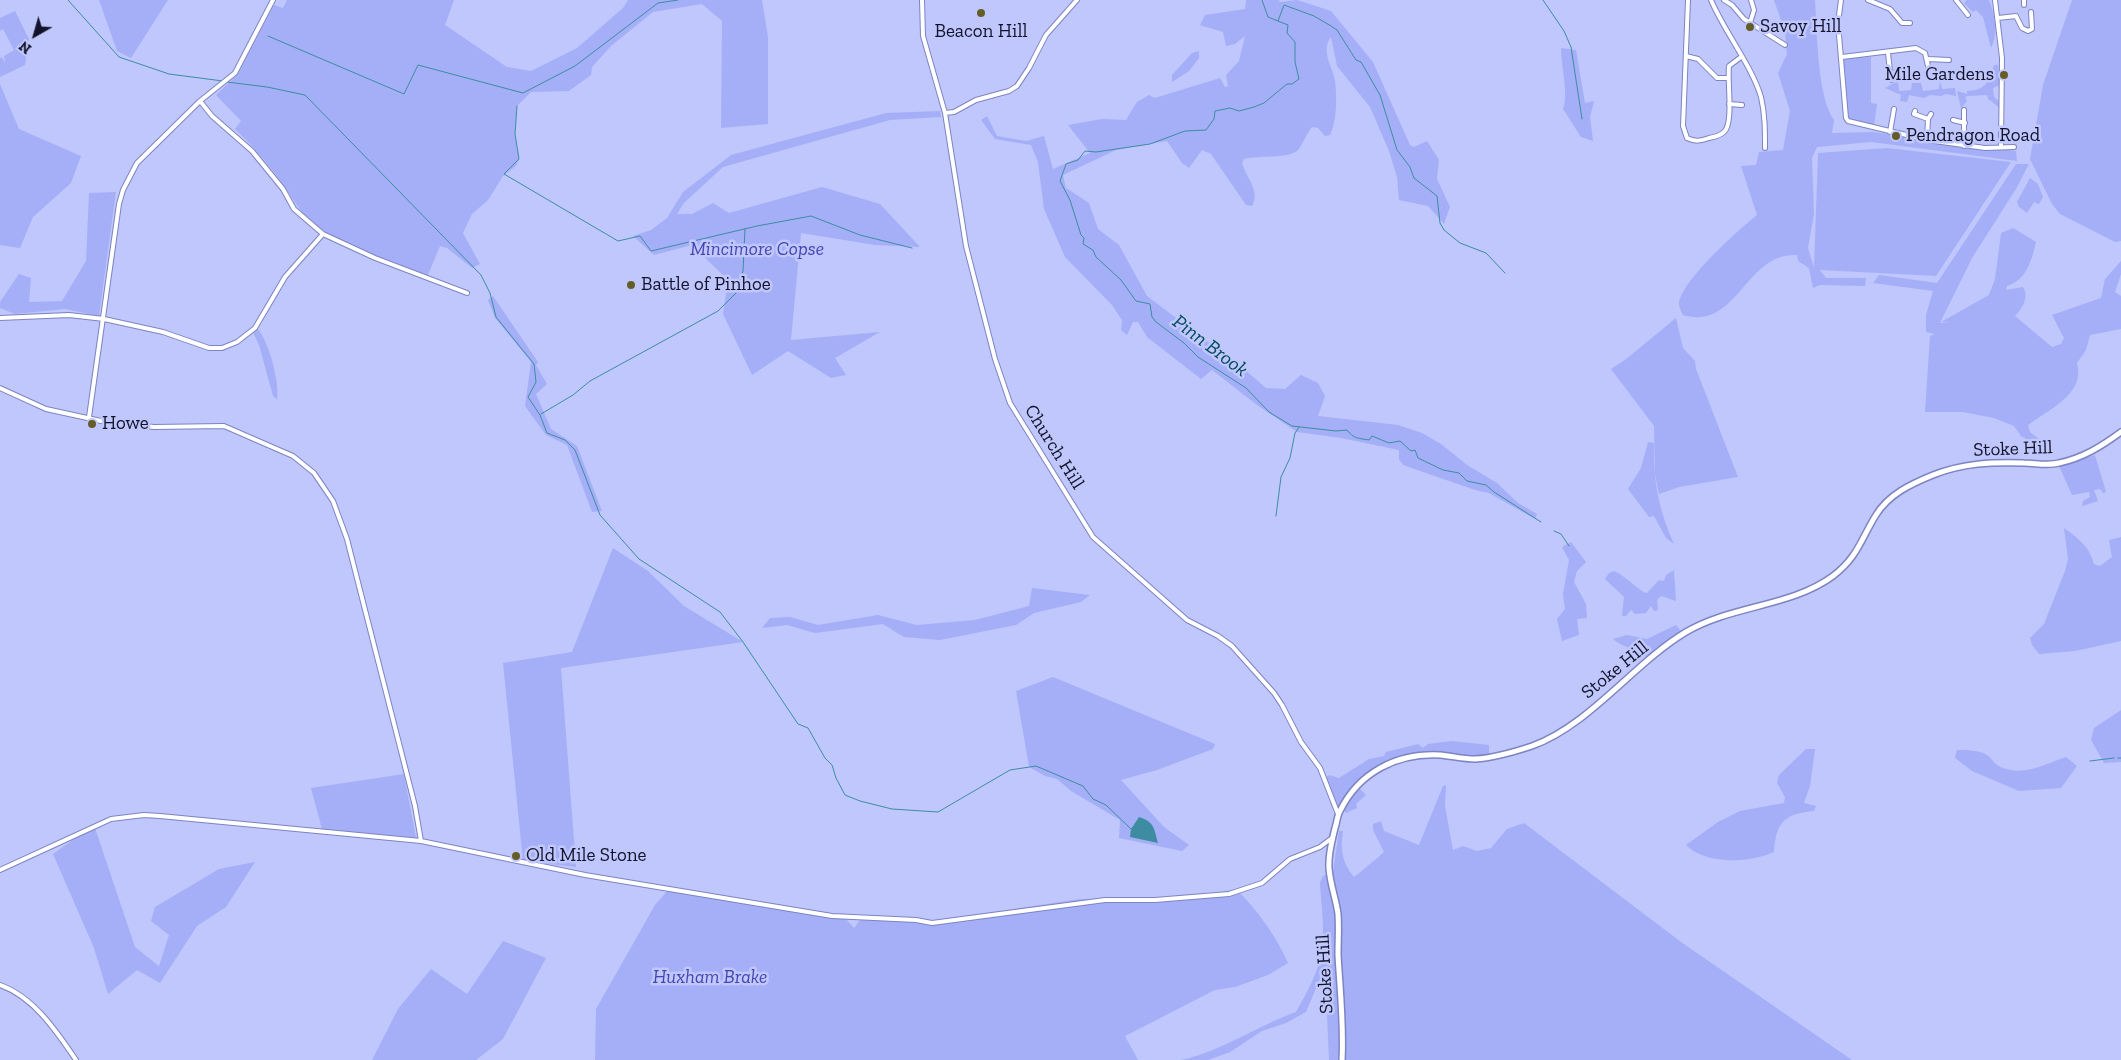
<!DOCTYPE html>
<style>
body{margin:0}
#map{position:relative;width:2121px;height:1060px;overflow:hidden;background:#bfc7fc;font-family:"Zilla Slab",serif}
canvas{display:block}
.north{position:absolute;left:10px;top:10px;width:50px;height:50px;-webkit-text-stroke:4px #bfc7fc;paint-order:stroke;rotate:218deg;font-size:14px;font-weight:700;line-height:20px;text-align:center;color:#12132b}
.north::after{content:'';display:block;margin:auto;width:18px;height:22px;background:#12132b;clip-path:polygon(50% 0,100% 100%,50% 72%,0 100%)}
</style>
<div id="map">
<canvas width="2121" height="1060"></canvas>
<div class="north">N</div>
</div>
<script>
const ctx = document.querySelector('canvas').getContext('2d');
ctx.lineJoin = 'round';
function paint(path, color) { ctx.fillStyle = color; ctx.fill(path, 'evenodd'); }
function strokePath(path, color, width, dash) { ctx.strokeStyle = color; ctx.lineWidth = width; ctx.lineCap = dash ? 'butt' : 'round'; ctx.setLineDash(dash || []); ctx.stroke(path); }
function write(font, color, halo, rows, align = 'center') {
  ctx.font = font + ' "Zilla Slab",serif'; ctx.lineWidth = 5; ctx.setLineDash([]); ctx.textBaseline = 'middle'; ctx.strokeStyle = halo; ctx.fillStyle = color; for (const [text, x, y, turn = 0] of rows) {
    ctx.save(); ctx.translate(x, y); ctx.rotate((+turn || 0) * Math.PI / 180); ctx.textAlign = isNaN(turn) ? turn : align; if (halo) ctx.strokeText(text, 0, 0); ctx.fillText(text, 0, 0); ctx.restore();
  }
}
paint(new Path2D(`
 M 99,0 L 168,0 L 131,58 L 117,51 Z
 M 287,0 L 454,0 L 445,25 L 507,67 L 531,71 L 577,48 L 623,8 L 628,0 L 762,0 L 768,37 L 768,124 L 721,128 L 722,21 L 702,4 L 653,12 L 611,46 L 592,67 L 591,75 L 569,91 L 531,92 L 517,106 L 515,134 L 519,159 L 516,166 L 503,176 L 488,200 L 472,214 L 463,233 L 480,264 L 472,268 L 447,248 L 440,246 L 428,275 C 391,262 327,243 302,212 C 295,204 290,193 283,184 C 268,164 253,146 235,129 L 241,121 L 216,95 L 238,74 L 274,5 L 283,8 Z
 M 1246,0 L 1279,0 L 1280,2 L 1297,0 L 1331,11 L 1373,62 L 1410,145 L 1414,147 L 1427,141 L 1439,160 L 1437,179 L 1450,207 L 1444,224 L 1428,206 L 1399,200 L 1397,177 L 1389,151 L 1370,107 L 1337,66 L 1331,37 C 1320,52 1333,66 1335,81 C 1337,96 1337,122 1330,135 L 1325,136 L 1318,128 L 1312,127 C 1306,134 1303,144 1298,150 C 1290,159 1258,155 1244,159 L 1242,163 C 1246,178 1261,191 1252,206 L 1246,205 L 1211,154 L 1202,150 L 1189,168 L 1182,163 L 1167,141 L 1116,150 L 1063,175 L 1066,188 L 1089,203 L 1098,229 L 1119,245 L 1147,296 L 1245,370 L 1266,388 L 1285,389 L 1301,375 L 1318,383 L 1325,396 L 1318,416 L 1398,425 L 1422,433 L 1441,444 L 1467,465 L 1497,483 L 1518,503 L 1537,514 L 1535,519 L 1489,493 L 1475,490 L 1403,465 L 1399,459 L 1399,450 L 1341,438 L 1297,432 L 1257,405 L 1212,370 L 1201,379 L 1147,337 L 1138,322 L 1133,322 L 1127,335 L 1121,330 L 1122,320 L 1112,305 L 1065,257 L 1044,209 L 1038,162 L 1031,145 L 995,139 L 981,120 L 987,116 L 997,136 L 1026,141 L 1044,136 L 1053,169 L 1090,153 L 1068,125 L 1102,119 L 1126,120 L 1137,102 L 1149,95 L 1155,98 L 1220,78 L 1225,87 L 1228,86 L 1226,75 L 1239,61 L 1245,36 L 1235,44 L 1226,46 L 1223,32 L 1200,25 L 1205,15 L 1245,9 Z
 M 1774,0 L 1815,0 C 1817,30 1817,97 1834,120 L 1832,133 L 1873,132 L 2016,151 L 2017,161 L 1871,142 L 1817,147 L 1812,158 L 1814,214 L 1808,248 L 1814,268 L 1818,153 L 1887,148 L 2011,162 L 1936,276 L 1820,270 L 1826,278 L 1866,278 L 1865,286 L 1820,285 L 1813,288 L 1809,268 L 1798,261 L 1797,255 C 1745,252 1738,331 1683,315 C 1681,311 1679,307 1679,304 C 1680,282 1739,229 1757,215 L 1741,166 L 1756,165 L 1759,152 L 1783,150 L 1790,111 L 1778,73 L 1787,54 L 1785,32 Z
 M 1967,0 L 1989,0 C 1995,15 1999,32 1991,48 L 1983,17 L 1976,10 L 1973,12 L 1964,3 Z
 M 2072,0 L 2121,0 L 2121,241 L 2115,242 L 2060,214 L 2052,204 L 2030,159 L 2043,85 Z
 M 15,11 L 29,39 L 25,65 L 0,77 L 0,58 L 2,57 L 5,63 L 4,56 L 14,50 L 3,29 L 0,31 L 0,18 Z
 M 1561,48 L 1576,50 L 1585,103 L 1594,101 L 1590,117 L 1593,141 L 1581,137 L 1563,109 C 1569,96 1561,65 1561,48 Z
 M 1199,51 L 1199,58 L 1189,71 L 1172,82 L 1172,75 L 1192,53 Z
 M 1871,57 L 1871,103 L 1877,104 L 1874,126 L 1849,120 L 1847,117 L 1843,58 Z
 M 1994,65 L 1998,65 L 2000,85 L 1993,88 L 1994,97 L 2001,103 L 2000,108 L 1988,99 L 1987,95 L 1968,96 L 1965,97 L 1967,101 L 1961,108 L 1957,91 L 1967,94 L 1967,91 C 1987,90 1988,82 1994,65 Z
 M 1898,81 L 1899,91 L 1911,90 L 1912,83 L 1921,83 L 1923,91 L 1939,89 L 1940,81 L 1942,89 L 1955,88 L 1956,96 L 1946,94 L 1941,96 L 1930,95 L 1924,98 L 1909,95 L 1907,102 L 1900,101 L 1901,95 L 1885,88 Z
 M 0,84 L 19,129 L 81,156 L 71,183 L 33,217 L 20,248 L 0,245 Z
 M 940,111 L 941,117 L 890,120 L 723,167 L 684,203 L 677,214 L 692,214 L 713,203 L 729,213 L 822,187 L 880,204 L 920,247 L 875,245 L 801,233 L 791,340 L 880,332 L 835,358 L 846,375 L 831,378 L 788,351 L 752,375 L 723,314 L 728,280 L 692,245 L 654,255 L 633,236 L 651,230 L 667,218 L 683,192 L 731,155 L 886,113 Z
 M 2016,164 L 2029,164 L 2016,189 L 1972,258 L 1940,323 L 1949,323 L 1941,322 L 1989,295 L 1995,279 L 2001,233 L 2013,228 L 2036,242 C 2032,259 2027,280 2007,286 L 2006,290 L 2023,287 C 2029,297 2023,308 2015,316 L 2052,347 L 2061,344 L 2064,338 L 2052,315 L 2101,298 L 2105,279 L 2121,261 L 2121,274 L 2115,292 L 2121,296 L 2121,329 L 2090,335 L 2086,350 L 2077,363 C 2086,394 2048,410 2028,425 L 2030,432 L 2039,439 L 2033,443 L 2021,436 L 2014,426 L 1994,418 L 1963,412 L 1925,412 L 1930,336 L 1935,334 L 1926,332 L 1926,315 L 1933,291 L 1873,283 L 1879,275 L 1937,283 Z
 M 2030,178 L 2038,184 L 2043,197 L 2039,204 L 2034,202 L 2027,213 L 2019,207 L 2017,202 Z
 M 116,192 L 99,316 L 65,309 L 15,314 L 0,308 L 0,302 L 19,274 L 31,278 L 29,302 L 62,301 L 86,261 L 89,193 Z
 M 493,296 L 538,362 L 536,365 L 547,384 L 536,394 L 551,429 L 577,446 L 602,511 L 592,512 L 567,445 L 546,435 L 525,406 L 531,362 L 495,318 L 488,300 Z
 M 1676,318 L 1683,348 L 1695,361 L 1696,369 L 1738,477 L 1679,487 L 1659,494 L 1655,474 L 1654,426 L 1611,369 L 1625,360 Z
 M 256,327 C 268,338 280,382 277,399 L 273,396 L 259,345 L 253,332 Z
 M 1648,442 L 1654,443 C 1653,481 1659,510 1674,544 L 1666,538 L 1654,516 L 1649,517 L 1628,489 L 1641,468 Z
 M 2095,455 L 2106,492 L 2103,493 L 2100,489 L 2094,490 L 2098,501 L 2082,506 L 2083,501 L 2090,497 L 2089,492 L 2072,495 L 2059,466 Z
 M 2064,528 C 2079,539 2089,546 2094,564 L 2100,566 L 2112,557 L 2109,540 L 2121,537 L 2121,641 L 2075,651 L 2039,654 L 2032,645 L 2030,638 L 2044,624 L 2065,571 L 2068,559 Z
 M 1571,542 L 1586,562 L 1577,571 L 1574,582 L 1586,604 L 1587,618 L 1577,619 L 1579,635 L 1562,641 L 1557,619 L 1565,609 L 1563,594 L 1569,560 L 1562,547 Z
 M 613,548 L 648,571 L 684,606 L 743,642 L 561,668 L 576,867 L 523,861 L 503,663 L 572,652 Z
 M 1674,570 L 1676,601 L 1661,596 L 1657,600 L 1658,610 L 1654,611 L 1651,606 L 1646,613 L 1635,614 L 1631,610 L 1626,616 L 1622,616 L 1624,597 L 1605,579 L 1609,573 L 1614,571 C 1625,575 1641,593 1647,593 L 1659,580 L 1664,581 L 1666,575 Z
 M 1032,588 L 1090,595 L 1081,602 L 1034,613 L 1016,625 L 940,640 L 904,637 L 883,624 L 815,633 L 787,625 L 762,628 L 770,618 L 790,617 L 818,625 L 878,615 L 917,625 L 975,620 L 1029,606 Z
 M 1676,625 L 1681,631 L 1678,636 L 1647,658 C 1637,649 1623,648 1613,639 L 1627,635 L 1647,639 Z
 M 1053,677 L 1215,744 L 1213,749 L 1157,770 L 1121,780 L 1164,827 L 1189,845 L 1182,851 L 1119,838 L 1120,820 L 1071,791 L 1057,779 L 1045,776 L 1029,767 L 1016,691 Z
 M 2121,710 L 2121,762 L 2104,763 L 2091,740 L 2094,728 Z
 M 1452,741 L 1489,745 L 1489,755 C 1434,764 1405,736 1355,784 L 1366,795 L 1356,804 L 1357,808 L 1346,813 L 1343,808 L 1336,810 L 1323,780 L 1329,775 L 1339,778 L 1369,759 L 1384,756 L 1386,752 L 1418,744 L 1423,748 L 1428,744 Z
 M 1806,749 L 1815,749 L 1810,786 L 1804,803 L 1816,806 L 1814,811 C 1785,814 1776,821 1774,852 C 1749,863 1706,865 1686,845 L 1718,822 L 1740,811 L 1784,803 L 1785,797 L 1777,783 L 1779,775 Z
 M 1957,750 C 1968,750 1978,750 1987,755 C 1992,758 1994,764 1999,766 C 2022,778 2045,764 2066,757 L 2077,766 L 2061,788 L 2019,791 L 1972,771 L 1955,758 Z
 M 404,774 L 416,838 L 322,829 L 311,788 Z
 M 1446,785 L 1445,806 L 1453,850 L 1463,846 L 1477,851 L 1491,848 L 1507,829 L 1524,823 L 1681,942 L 1852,1060 L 1329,1060 L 1327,1014 L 1334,980 L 1320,979 L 1306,1012 L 1286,1023 L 1262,1031 L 1230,1052 L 1208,1060 L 1181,1060 C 1222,1051 1257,1026 1296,1012 C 1305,996 1314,980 1319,963 C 1327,938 1321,908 1320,882 L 1323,876 L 1333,871 L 1339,831 L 1343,831 C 1340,849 1342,863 1354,877 C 1357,875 1381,855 1384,852 L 1373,830 L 1373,824 L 1381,821 L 1384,831 L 1419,845 L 1443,786 Z
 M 94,825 L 135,947 L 159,966 L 169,935 L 151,921 L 155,907 L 219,869 L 255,862 L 226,907 L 197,926 L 160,983 L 137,970 L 108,994 L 94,948 L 53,854 Z
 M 670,888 L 846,919 L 854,928 L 860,920 L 933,921 L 1080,899 L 1193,898 L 1236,889 C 1258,911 1275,934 1288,963 L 1268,975 L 1235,987 L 1215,990 L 1125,1036 L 1138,1060 L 595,1060 L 596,1009 L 655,905 Z
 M 503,941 L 546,958 L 503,1039 L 476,1060 L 372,1060 L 398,1009 L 431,969 L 467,994 Z`), '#a5aff7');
paint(new Path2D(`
 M 1139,817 C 1155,822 1154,829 1158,843 L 1130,837 L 1131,829 Z`), '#3d8ca1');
strokePath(new Path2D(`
 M 68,0 L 119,57 L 169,74 L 223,81
 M 1262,0 L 1268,17 L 1288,25 L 1287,33 L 1295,42 L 1295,62 L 1299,79 L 1292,84 L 1287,84 L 1264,103 L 1254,107 L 1239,111 L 1230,108 L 1215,111 L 1214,119 L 1206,130 L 1185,131 L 1150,144 L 1096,152 L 1085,151 L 1078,160 L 1066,164 L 1060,181 L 1070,200 L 1081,235 L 1084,238 L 1083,244 L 1093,250 L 1096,257 L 1121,280 L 1136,301 L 1150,304 L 1152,317 L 1156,322 L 1184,343 L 1198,357 L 1246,388 L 1269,412 L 1292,426 L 1336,431 L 1347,430 C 1354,439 1358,438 1369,440 L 1372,436 L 1389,443 L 1400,441 L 1411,451 L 1415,450 L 1418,458 L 1443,470 L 1459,473 L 1467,481 L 1486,485 L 1494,492 L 1541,522
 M 1543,0 L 1564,31 L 1571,47 L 1582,119
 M 1278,21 L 1284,5 L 1314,16 L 1331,26 L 1337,30 L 1356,60 L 1361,62 L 1380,95 L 1397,150 L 1410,167 L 1414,178 L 1437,196 L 1440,223 L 1444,230 L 1460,243 L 1486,253 L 1505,273
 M 268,36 L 404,94 L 418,65 L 523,93 L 575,66 L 658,3 L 678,0
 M 227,82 L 267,87 L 305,95 L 481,275 L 490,293 L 496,317 L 534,364 L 536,382 L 528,397 L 540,415 L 547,433 L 565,440 L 575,450 L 600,515 L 639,559 L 720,612 L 743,642 L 798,724 L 808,728 L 825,758 L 832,765 L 836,778 L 845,795 L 860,801 L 892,809 L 938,812 L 1010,770 L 1036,766 L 1083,786 L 1093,799 L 1106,805 L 1131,829
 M 517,106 L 515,134 L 519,159 L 504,174 L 618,241 L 640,236 L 651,251 L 757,226 L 811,216 L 860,235 L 912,248
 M 541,414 L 573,395 L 590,381 L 718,311 L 736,293 L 743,271 L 745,229
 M 1276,516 L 1281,477 L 1290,458 L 1295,433 L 1299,427
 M 1554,531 L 1561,534 L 1569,546
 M 2118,758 L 2121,758
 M 2090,761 L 2114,758`), '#3d8ca1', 1);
const street = new Path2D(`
 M 922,0 L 923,36 L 945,113 L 966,246 L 995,359 L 1010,403 L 1093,537 L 1187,620 L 1218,636 L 1232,646 L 1274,693 L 1282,705 L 1301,742 L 1320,768 L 1338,814
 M 1688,0 L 1683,126 L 1687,138 C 1695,142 1701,141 1709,138 C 1714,137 1720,136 1724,132 C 1734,123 1727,81 1729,66 L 1741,57
 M 1711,0 C 1724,31 1752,66 1761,97 C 1765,114 1765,130 1765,148
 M 1724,0 L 1732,5 L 1744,19 L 1785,45
 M 1841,0 L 1838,23 L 1846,118 L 1848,121 L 1927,140 L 1985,148 L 2014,147
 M 1868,0 L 1890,9 L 1902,23 L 1910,23
 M 1956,0 L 1968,15
 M 1995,0 L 2002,58 L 2001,146
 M 2024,0 L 2024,5
 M 1998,18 L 2016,16 L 2022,28 L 2028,31 L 2032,29 L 2031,12
 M 1750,23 L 1754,10 L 1751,0
 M 1888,53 L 1891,80
 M 1686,56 L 1698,59 L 1717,78 L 1728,78
 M 1842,57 L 1916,48 L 1925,53 L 1928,66
 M 1928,59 L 1949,60
 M 1891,73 L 1908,72
 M 200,101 L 212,116 L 252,151 L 283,189 L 294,209 L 323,234 L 375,258 L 467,293
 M 1729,104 L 1742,105
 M 1915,111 L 1914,114 L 1928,119
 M 945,113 L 954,112 L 976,100 L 1009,91 L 1017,86 L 1029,68 L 1046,35 L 1077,0
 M 1953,120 L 1965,123
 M 1890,132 L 1894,109
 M 1927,140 L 1928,119 L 1931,114
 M 1964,146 L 1964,110
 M 0,318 L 69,315 L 104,319 L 163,332 L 209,348 L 222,348 L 237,342 L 255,328 L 285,277 L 323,234
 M 0,388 L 46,409 L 101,421 L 154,427 L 224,426 L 293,456 L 314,473 L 333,501 L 347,539 L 415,806 L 421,841
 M 89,417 L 119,204 L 123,190 L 137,163 L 200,101 L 235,73 L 273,0
 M 0,870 L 111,819 L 144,815 L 160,816 L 421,841 L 585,875 L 832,916 L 916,920 L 932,923 L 1105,900 L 1155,900 L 1229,894 L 1262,883 L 1290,859 L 1320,847 L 1332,838
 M 0,985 C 34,997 57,1032 76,1060`);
const secondary = new Path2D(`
 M 1342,1060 C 1344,1025 1340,990 1338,955 C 1338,941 1339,928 1338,914 C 1336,899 1330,884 1329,868 C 1328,854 1332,841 1335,828 C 1337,823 1337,816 1340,811 C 1359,772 1397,753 1440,755 C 1452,756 1463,759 1475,759 C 1494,758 1514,752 1532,746 C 1590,725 1634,663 1686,632 C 1732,605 1791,607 1833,576 C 1858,557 1861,539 1876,515 C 1889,494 1911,484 1933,475 C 1963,463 1992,462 2024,463 C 2035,463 2048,466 2059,463 C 2083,458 2102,446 2121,432`);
strokePath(street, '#7d84c2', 6);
strokePath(secondary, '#7d84c2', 8);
strokePath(street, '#fff', 4);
strokePath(secondary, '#fff', 5);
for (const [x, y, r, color] of [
 [981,13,5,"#665c28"],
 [1750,27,5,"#665c28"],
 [2004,75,5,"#665c28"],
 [1896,136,5,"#665c28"],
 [631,285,5,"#665c28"],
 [92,424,5,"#665c28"],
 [516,856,5,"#665c28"]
]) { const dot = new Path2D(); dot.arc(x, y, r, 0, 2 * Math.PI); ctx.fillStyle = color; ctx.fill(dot); strokePath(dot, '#bfc7fc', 2); }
write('19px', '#12132b', '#bfc7fc', [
 ["Savoy Hill",1760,27],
 ["Beacon Hill",981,32,"center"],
 ["Mile Gardens",1994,75,"right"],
 ["Pendragon Road",1906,136],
 ["Battle of Pinhoe",641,285],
 ["Howe",102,424],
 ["Old Mile Stone",526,856]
], 'left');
write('italic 19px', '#4544b0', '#bfc7fc', [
 ["Mincimore Copse",757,250],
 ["Huxham Brake",710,978]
]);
write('19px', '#12132b', '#bfc7fc', [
 ["Church Hill",1054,447,58],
 ["Stoke Hill",2013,449,-2],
 ["Stoke Hill",1615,670,-39],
 ["Stoke Hill",1325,974,-93]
]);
write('italic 20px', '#024a59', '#bfc7fc', [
 ["Pinn Brook",1210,346,37]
]);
</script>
